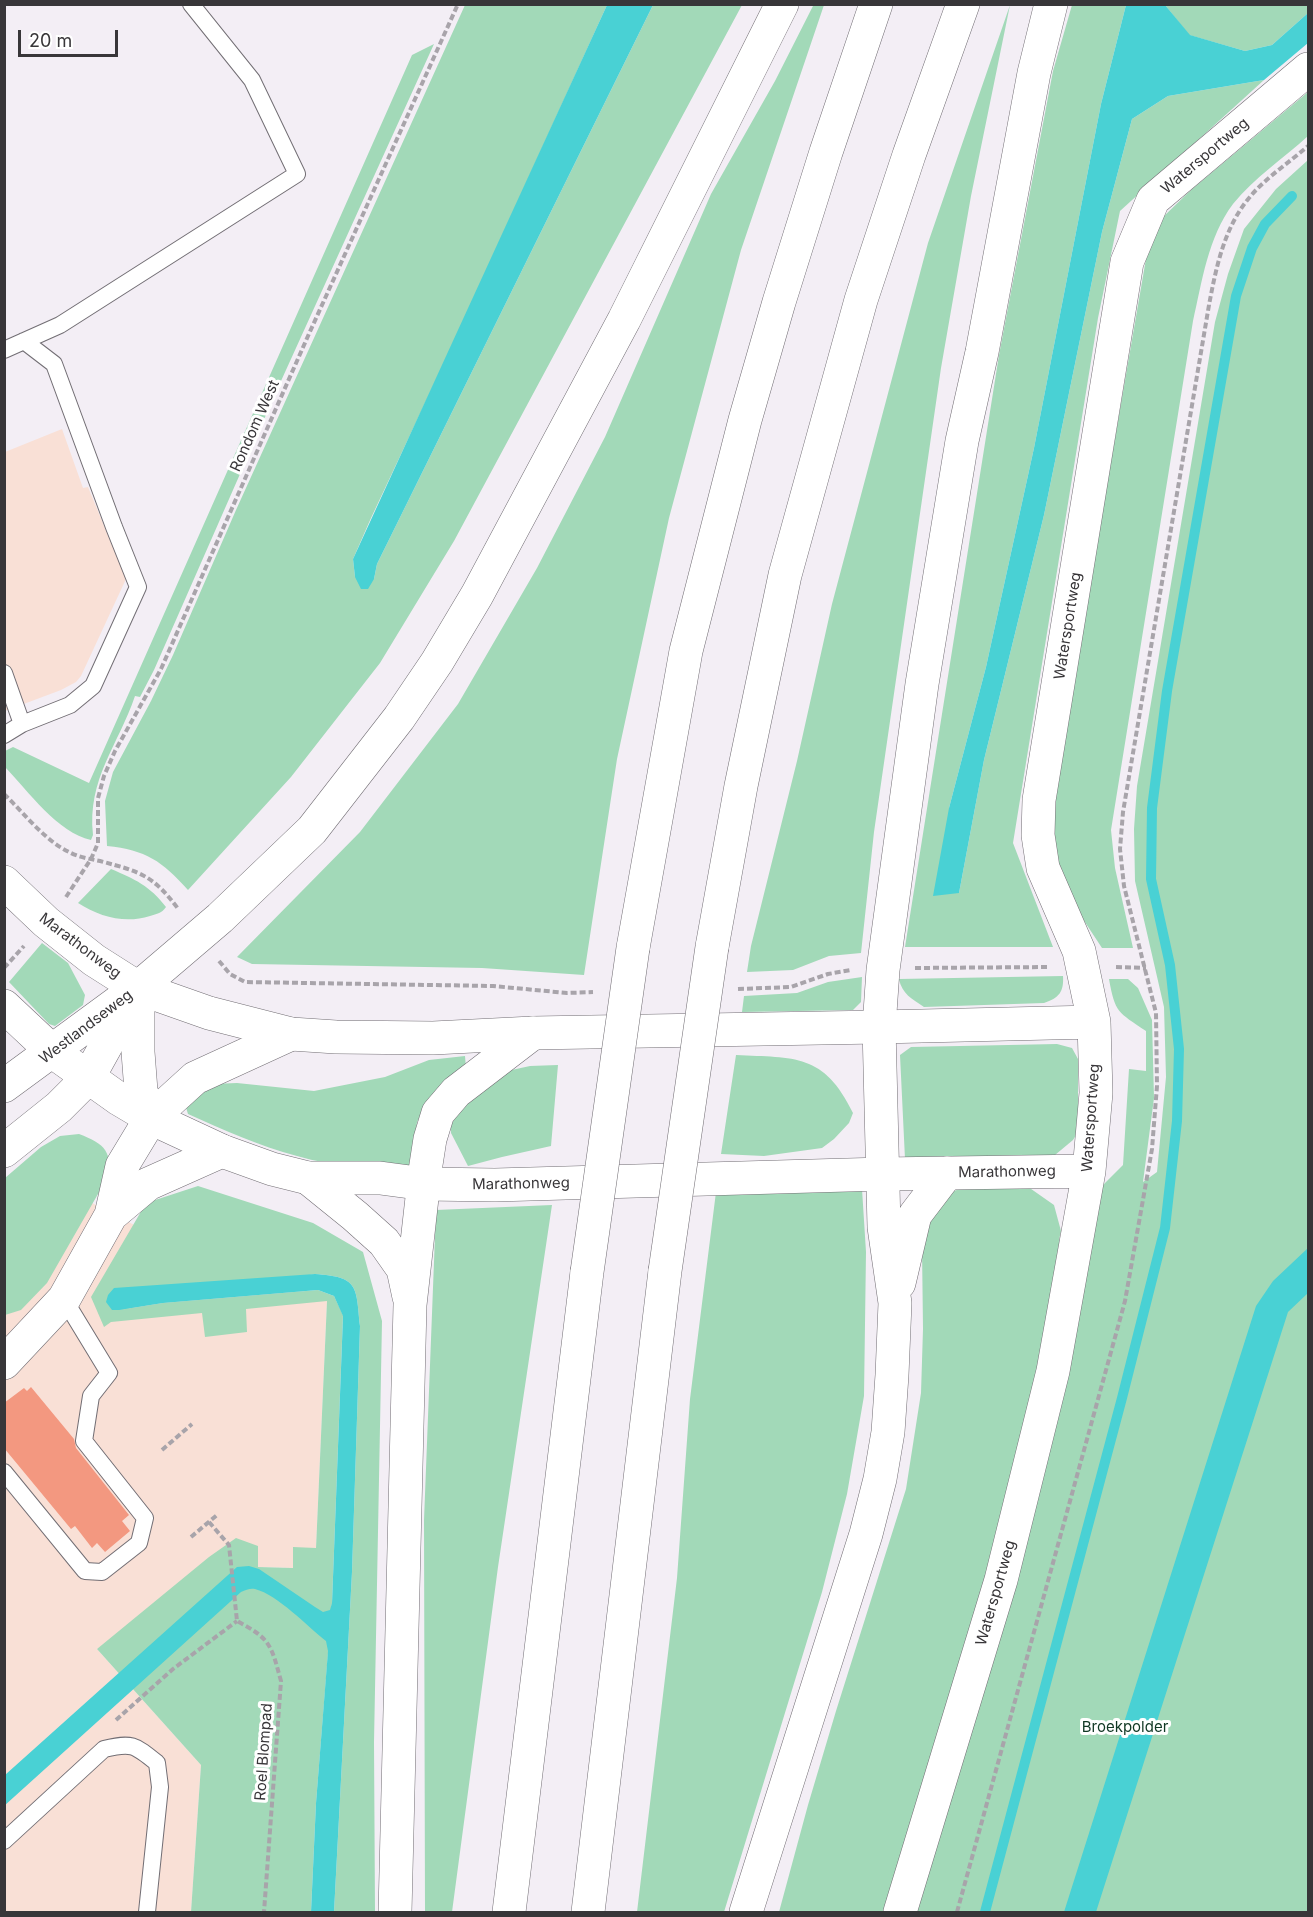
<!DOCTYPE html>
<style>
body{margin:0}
#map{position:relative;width:1313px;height:1917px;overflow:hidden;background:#f3eef5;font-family:Inter,sans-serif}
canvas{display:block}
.frame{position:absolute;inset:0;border:6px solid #383639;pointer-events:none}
.scale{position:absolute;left:18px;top:30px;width:100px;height:27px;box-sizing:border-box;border:3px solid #383639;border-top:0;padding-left:8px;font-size:18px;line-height:21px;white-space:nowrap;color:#383639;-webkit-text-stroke:4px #fff;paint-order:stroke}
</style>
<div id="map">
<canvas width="1313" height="1917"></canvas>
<div class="frame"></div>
<div class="scale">20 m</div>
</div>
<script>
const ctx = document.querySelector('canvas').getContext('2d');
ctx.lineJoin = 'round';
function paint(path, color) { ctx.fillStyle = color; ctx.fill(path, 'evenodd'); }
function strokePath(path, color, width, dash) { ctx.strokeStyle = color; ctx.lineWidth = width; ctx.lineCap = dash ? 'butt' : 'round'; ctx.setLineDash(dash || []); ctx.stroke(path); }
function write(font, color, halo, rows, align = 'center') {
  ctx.font = font + ' Inter,sans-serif'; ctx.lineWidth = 6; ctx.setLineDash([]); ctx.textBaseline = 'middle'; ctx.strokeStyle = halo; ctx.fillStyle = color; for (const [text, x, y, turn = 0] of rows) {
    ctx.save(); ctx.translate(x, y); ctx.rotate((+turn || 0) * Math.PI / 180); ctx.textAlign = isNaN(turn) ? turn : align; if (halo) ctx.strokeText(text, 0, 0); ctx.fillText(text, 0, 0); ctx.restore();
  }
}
paint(new Path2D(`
 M 62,429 L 83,488 L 88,487 L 126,579 L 81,676 L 76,682 L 61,690 L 5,711 L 5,452 Z
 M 23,1167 L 142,1229 L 327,1301 L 316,1548 L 293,1568 L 258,1567 L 97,1649 L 201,1765 L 191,1912 L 5,1912 L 4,1182 Z`), '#f9e0d6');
paint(new Path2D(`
 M 814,4 L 824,5 L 741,250 L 669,518 L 617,759 L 584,975 L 482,968 L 252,964 L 237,957 L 360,832 L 458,704 L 537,568 L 605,437 L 711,194 L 775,81 Z
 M 465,5 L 607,5 L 457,335 L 371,518 L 353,559 L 355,577 L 374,579 L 377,564 L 653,5 L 742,5 L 454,541 L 380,663 L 291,777 L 188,890 C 162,861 146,850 107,846 L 105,801 L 113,772 L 151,701 L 173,655 L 236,510 Z
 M 1010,5 L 971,196 L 941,368 L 874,832 L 861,953 L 829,956 L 793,970 L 747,972 L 751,946 L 797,761 L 832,604 L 928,243 Z
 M 1072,5 L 1126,5 L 1101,104 L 1034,448 L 986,667 L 949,808 L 959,893 L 984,760 L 1044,515 L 1102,232 L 1132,119 L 1168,96 L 1264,80 L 1120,211 L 1098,318 L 1013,843 L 1053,947 L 905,947 L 999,355 L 1053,71 Z
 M 1165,5 L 1308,5 L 1308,13 L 1272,45 L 1245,51 L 1189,35 Z
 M 434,44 L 276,392 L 154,670 L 140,697 L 135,696 C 118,746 87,779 93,835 L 91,840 C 58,833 28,791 5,767 L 5,751 L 13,747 L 89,783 L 412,55 Z
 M 1308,92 L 1308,136 C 1284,158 1254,178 1233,204 C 1208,237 1202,282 1193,321 L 1111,830 L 1115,868 L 1133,948 L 1102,948 L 1073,904 L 1054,856 L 1051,809 L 1147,253 L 1163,217 L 1191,190 Z
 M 1308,160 L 1308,1912 L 779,1912 L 808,1805 L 836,1711 L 906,1489 L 921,1393 L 923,1329 L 922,1248 L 925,1221 L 952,1192 L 971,1184 L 1024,1184 L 1054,1205 L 1061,1231 L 1059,1240 L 1098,1213 L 1103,1185 L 1123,1165 L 1129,1069 L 1146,1071 L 1146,1031 C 1118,1012 1115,1013 1109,979 L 1128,979 L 1138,988 L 1152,1020 L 1154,1098 L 1143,1182 L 1157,1172 L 1166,1077 L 1164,1007 L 1135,881 L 1134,829 L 1137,786 L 1215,322 L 1228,274 L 1244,229 L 1276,189 Z
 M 111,869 C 135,879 150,886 166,907 C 162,913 157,914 150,916 C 125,924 100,917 78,903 Z
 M 42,943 L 68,963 L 85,995 L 83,1005 L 55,1026 L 49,1024 L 9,982 Z
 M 1063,976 C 1064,992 1059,998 1044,1003 L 924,1007 C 912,999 902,994 899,979 Z
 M 862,977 L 861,1002 L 853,1010 L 742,1012 L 744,996 L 797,993 L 828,982 Z
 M 1057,1044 L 1072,1048 L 1078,1059 L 1078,1132 L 1073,1140 L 1055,1155 L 905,1159 L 900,1055 L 911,1047 Z
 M 736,1055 C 795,1058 824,1053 853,1113 L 849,1123 L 834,1139 L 822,1148 L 764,1156 L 721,1154 Z
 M 465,1056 L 466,1068 L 428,1102 L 417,1122 L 412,1169 C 374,1167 334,1167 297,1156 C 259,1146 224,1130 188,1114 L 184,1101 L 212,1084 L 237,1083 L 314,1091 L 385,1077 L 429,1060 Z
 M 558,1065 L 551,1146 L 502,1157 L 468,1166 L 451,1133 L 450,1118 L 493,1074 L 530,1066 Z
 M 79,1134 C 105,1144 114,1152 106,1180 L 47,1283 L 21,1310 L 5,1315 L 5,1178 L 41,1147 L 60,1136 Z
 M 198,1186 L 313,1223 L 363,1252 L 382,1321 L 374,1742 L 375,1912 L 334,1912 L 352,1572 L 360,1326 C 356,1286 359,1277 315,1274 L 119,1310 L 163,1303 L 318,1290 L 334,1296 L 343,1315 L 332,1603 L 316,1803 L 311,1912 L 191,1912 L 201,1765 L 97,1649 L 209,1557 L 236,1538 L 258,1546 L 258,1567 L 293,1568 L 293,1547 L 316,1548 L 327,1301 L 246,1309 L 247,1332 L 205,1337 L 202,1313 L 111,1322 L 104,1327 L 91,1297 L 146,1203 Z
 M 862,1189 L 866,1252 L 864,1396 L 847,1494 L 822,1592 L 724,1912 L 637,1912 L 677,1578 L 690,1399 L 716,1192 Z
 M 552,1205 L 498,1567 L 452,1912 L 425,1912 L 424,1520 L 436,1210 Z`), '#a2d9b8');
paint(new Path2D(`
 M 607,5 L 653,5 L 377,564 L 374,579 L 368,589 L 361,589 L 355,577 L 353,559 Z
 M 1126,5 L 1165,5 L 1190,35 L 1245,51 L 1272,45 L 1308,13 L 1308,43 L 1264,80 L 1168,96 L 1132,119 L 1102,232 L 1044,515 L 984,760 L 959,893 L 933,896 L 949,808 L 986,667 L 1034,448 L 1101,104 Z
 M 1308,1248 L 1308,1293 L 1288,1312 L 1096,1912 L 1064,1912 L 1256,1306 L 1273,1281 Z
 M 315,1274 C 359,1277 356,1286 360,1326 L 352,1572 L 334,1912 L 311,1912 L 316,1803 L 328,1651 L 326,1641 C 307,1626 278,1595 255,1589 C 250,1588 246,1590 241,1592 L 4,1806 L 5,1775 L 237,1567 L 249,1566 L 259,1569 L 315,1607 L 323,1612 L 330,1610 L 332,1603 L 343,1316 L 334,1296 L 318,1290 L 163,1303 L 119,1310 L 112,1310 L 106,1302 L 108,1295 L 114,1288 Z`), '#49d1d4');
strokePath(new Path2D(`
 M 985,1912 L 1122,1398 L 1165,1228 L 1177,1121 L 1179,1049 L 1170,965 L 1151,879 L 1152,808 L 1167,691 L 1236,296 L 1252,248 L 1265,224 L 1292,196`), '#49d1d4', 10);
paint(new Path2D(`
 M 31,1387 L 74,1439 L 76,1448 L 129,1515 L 122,1521 L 130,1531 L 105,1552 L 97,1543 L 92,1548 L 75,1526 L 71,1529 L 4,1448 L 4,1403 L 24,1388 L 27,1391 Z`), '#f39880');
const lane = new Path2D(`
 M 4,350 L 60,325 L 297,174 L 252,80 L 191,4
 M 4,673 L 22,724
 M 4,735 L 22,724 L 70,705 L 93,686 L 138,587 L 114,527 L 54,364 L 24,341
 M 4,1472 L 85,1571 L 102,1572 L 139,1543 L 145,1518 L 84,1441 L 91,1396 L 109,1373 L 64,1299
 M 4,1841 L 104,1749 C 132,1742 135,1745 157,1763 L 160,1787 L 147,1912`);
const street = new Path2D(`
 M 879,1027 L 1094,1022
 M 883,1174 L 1089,1171
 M 111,1215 L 148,1184 L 222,1151
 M 4,1363 L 64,1299 L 111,1215 L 122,1166 L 151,1118 L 195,1078 L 291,1034
 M 900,1912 L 1001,1580 L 1053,1371 L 1089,1171 L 1096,1093 L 1094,1022 L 1079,951 L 1043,868 L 1038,835 L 1039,800 L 1127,262 L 1153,200 L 1308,69`);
const secondary = new Path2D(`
 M 4,882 L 46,922 L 94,960 L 138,988 L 209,1013 L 291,1034 L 336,1037 L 433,1038 L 533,1033 L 879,1027
 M 4,1006 L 53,1052 L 119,1099 L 151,1118 L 222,1151 L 272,1169 L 308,1178 L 380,1178 L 425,1184 L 495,1185 L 883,1174
 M 4,1086 L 132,992
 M 4,1151 L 59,1107 L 88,1078 L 138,988`);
const highway = new Path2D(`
 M 712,947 L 741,786 L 785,575 L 861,300 L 909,155 L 963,4
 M 633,948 L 686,651 L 745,420 L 779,302 L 826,152 L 876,4
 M 151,1118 L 141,1091 L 138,1052 L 138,988 L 220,918 L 312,830 L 399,718 L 437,662 L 477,595 L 624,320 L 782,4
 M 308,1178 L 355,1216 L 384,1242 L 403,1269 L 409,1297
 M 899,1283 L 915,1215 L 947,1173
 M 395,1912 L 410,1305 L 425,1171 L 430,1139 L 438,1113 L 456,1092 L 533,1033
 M 509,1912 L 587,1272
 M 588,1912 L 665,1271
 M 746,1912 L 866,1534 L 880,1479 L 888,1432 L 892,1375 L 895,1303 L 884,1227 L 879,1027 L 883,970 L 922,684 L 962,441 L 982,352 L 1034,73 L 1051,4`);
strokePath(lane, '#726e74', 18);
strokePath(street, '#726e74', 34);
strokePath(secondary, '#726e74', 34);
strokePath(highway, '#726e74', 34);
strokePath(new Path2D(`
 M 4,794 C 24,813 44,840 69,852 C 78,857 90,859 100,861 C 141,872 153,875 179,910
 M 66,897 L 91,859 L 98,843 L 98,798 L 104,776 L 115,751 L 161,669 L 308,336 L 458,4
 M 219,961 L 230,974 L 245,982 L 493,986 L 567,993 L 593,992
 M 1116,967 L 1146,968
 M 4,968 L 24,946
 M 915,968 L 1049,967
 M 738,989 L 791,987 L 828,974 L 851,970
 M 162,1450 L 192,1424
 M 209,1522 L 229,1545 L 237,1621 C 271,1639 271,1645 281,1681 L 264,1912
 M 191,1537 L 217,1515
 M 116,1720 L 173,1669 L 237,1621
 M 957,1912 L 1125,1301 L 1152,1149 L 1157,1086 L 1156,1013 L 1124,886 L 1120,849 L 1123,812 L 1209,305 C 1216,268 1224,228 1249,198 C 1264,179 1290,162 1308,146`), '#a8a4aa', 4, [6, 3]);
strokePath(lane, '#fff', 16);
strokePath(street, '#fff', 33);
strokePath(secondary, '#fff', 33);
strokePath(highway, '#fff', 33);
const highwayBridge = new Path2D(`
 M 665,1271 L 712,947
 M 587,1272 L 633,948`);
strokePath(highwayBridge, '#726e74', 34, []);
strokePath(highwayBridge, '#fff', 33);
write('15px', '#383639', '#fff', [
 ["Watersportweg",1205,156,-40],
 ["Rondom West",255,426,-66],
 ["Watersportweg",1068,626,-81],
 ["Marathonweg",80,946,37],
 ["Westlandseweg",86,1027,-37],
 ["Watersportweg",1091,1118,-86],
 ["Marathonweg",1007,1172,-1],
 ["Marathonweg",521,1184,-1],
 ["Watersportweg",996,1593,-74],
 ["Roel Blompad",264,1752,-86]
]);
write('15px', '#103824', '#fff', [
 ["Broekpolder",1125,1727]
]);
</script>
